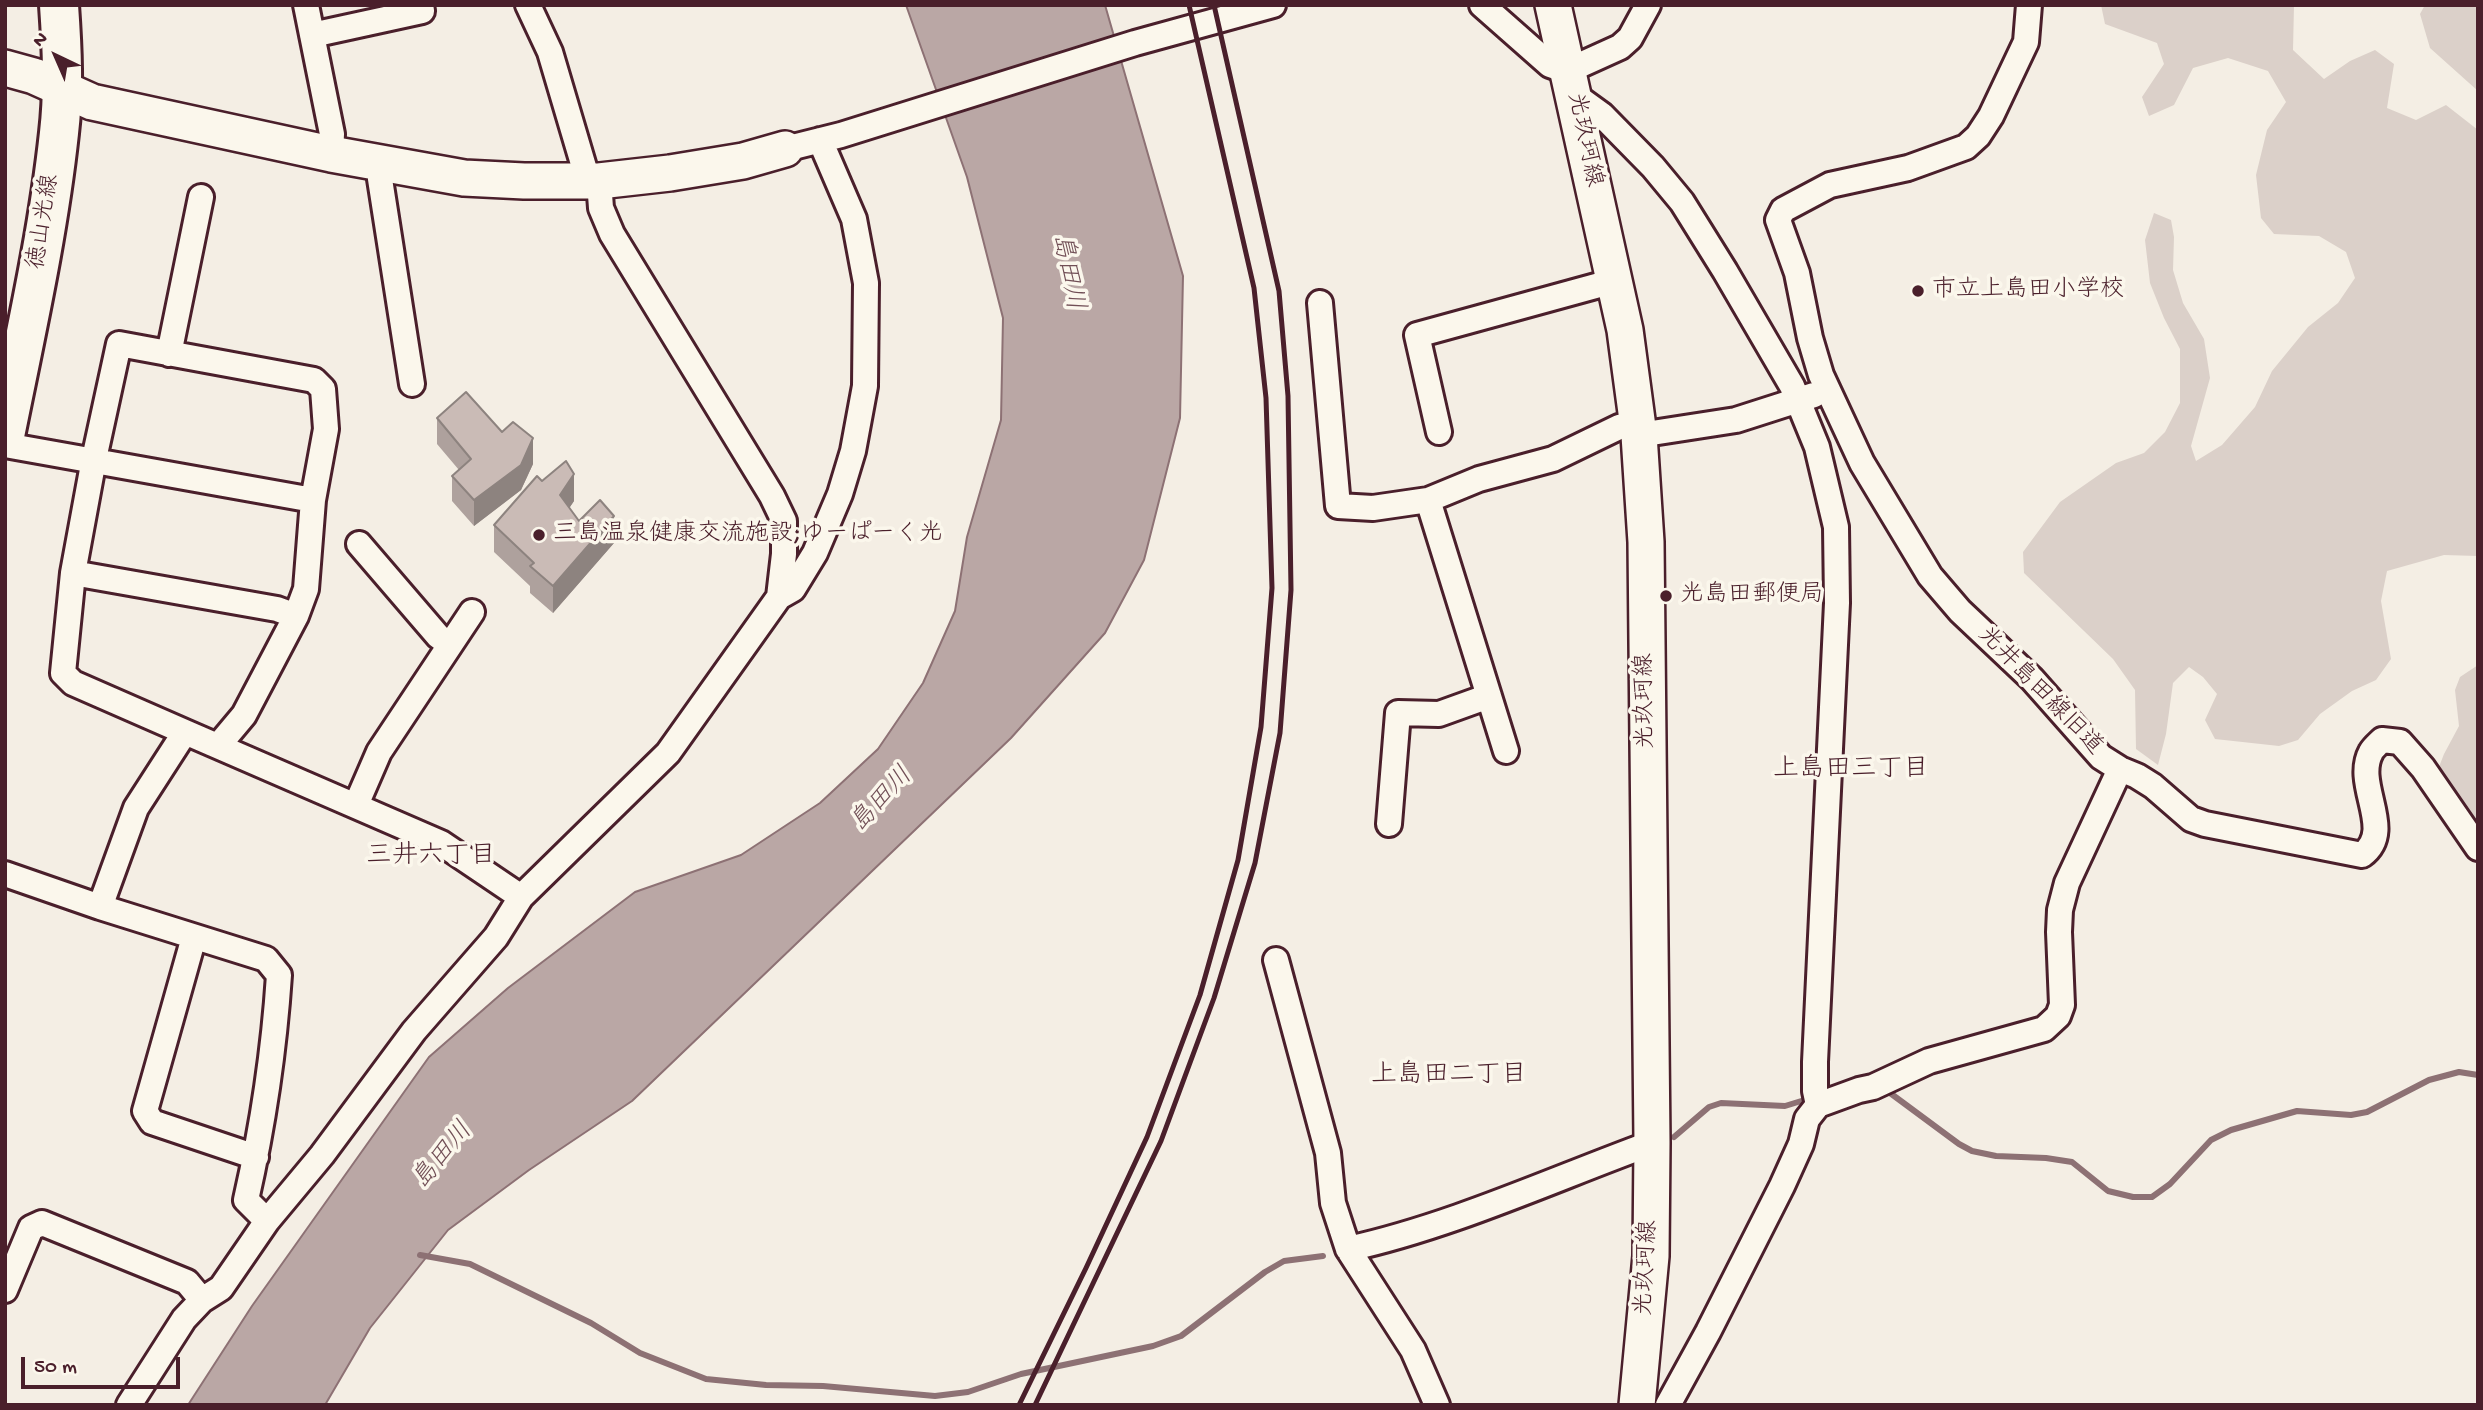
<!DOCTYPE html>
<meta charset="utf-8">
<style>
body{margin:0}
#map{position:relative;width:2483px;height:1410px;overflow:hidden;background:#f4eee4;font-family:"Gochi Hand",sans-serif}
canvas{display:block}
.frame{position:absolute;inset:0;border:7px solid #4a1f2b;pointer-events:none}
.north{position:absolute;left:21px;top:21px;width:70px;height:70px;-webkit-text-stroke:5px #fbf7ec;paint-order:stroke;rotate:316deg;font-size:19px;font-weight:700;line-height:28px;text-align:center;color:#4a1f2b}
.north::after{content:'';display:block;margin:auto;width:24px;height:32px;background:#4a1f2b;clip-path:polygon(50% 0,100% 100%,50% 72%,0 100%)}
.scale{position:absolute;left:21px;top:1357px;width:159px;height:32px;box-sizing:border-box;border:4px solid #4a1f2b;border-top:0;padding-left:9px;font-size:21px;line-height:24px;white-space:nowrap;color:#4a1f2b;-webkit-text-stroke:5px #fbf7ec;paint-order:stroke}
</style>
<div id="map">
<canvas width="2483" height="1410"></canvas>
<div class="frame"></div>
<div class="north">N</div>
<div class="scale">50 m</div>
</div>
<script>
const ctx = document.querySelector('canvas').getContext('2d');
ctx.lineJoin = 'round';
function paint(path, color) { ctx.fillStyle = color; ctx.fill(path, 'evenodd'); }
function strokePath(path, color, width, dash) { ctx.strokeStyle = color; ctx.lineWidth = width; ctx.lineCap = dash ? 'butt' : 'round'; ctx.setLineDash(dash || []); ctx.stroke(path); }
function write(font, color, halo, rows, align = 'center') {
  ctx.font = font + ' "Gochi Hand","Klee One",sans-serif'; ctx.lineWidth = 7; ctx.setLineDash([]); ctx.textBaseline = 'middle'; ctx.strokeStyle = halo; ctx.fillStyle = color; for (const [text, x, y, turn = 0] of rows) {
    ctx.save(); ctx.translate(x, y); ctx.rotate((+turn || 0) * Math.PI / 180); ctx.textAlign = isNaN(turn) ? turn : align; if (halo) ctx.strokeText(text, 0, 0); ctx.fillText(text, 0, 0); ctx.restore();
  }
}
paint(new Path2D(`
 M 2101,5 L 2294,5 L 2293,50 L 2324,79 L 2350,61 L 2375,50 L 2394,64 L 2387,108 L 2416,120 L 2446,105 L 2478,130 L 2478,556 L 2444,555 L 2387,571 L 2381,601 L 2391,659 L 2376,680 L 2352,691 L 2320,714 L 2298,740 L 2279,746 L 2215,739 L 2205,720 L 2217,694 L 2203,677 L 2189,667 L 2173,683 L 2166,734 L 2158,765 L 2136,749 L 2135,690 L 2113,659 L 2024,573 L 2023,552 L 2060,502 L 2116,463 L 2144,453 L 2165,432 L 2180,403 L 2180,349 L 2164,318 L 2150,283 L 2145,240 L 2154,213 L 2171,220 L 2174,237 L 2173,270 L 2183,303 L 2204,339 L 2210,378 L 2191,446 L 2196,461 L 2222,445 L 2255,407 L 2272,371 L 2308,327 L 2338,303 L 2355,278 L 2346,252 L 2319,236 L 2274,234 L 2261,218 L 2256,175 L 2267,130 L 2286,102 L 2268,71 L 2228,58 L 2193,68 L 2174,105 L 2149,116 L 2142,97 L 2164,64 L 2157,43 L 2105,24 Z
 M 2425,5 L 2478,5 L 2478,91 L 2430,48 L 2420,14 Z
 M 2478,665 L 2478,842 L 2430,790 L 2444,754 L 2459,726 L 2455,690 L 2460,677 Z`), '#dbd0c9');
const water = new Path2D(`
 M 906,5 L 1105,5 L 1183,276 L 1180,418 L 1144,560 L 1105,633 L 1011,738 L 632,1101 L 529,1170 L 448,1230 L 370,1328 L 325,1405 L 188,1405 L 252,1306 L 429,1057 L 508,988 L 635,892 L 741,855 L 820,803 L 878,749 L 923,683 L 955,611 L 967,537 L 1001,420 L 1003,318 L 967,177 Z`);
paint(water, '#baa7a5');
strokePath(water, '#8d7174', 2);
strokePath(new Path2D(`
 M 1886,1090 L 1959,1144 L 1972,1151 L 1996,1156 L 2046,1158 L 2072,1162 L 2108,1191 L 2133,1197 L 2152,1197 L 2170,1184 L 2211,1140 L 2231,1130 L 2297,1111 L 2351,1115 L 2367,1112 L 2429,1080 L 2459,1072 L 2478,1075
 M 1674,1137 L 1709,1107 L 1721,1103 L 1785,1106 L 1811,1098
 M 420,1255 L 470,1264 L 591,1323 L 640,1353 L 706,1379 L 766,1385 L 823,1386 L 935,1396 L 968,1392 L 1021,1374 L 1153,1346 L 1181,1336 L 1265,1272 L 1284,1261 L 1323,1256`), '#8d7174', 6);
const street = new Path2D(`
 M 306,5 L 332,134 L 331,154
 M 528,5 L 550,52 L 584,167 L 586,181
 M 1482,5 L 1550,65 L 1567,71 L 1620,47 L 1630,38 L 1648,5
 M 2029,5 L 2026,42 L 1991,116 L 1978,136 L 1966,147 L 1908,168 L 1830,185 L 1783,210 L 1778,220 L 1797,273 L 1810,338 L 1821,375 L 1862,463 L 1930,576 L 1960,611 L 2032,679 L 2101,757 L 2120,769 L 2137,776 L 2153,786 L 2191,819 L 2205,824 L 2362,855 C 2396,830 2353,785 2371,752 C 2373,748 2379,743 2382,740 L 2400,742 L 2423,768 L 2478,848
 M 312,35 L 422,11 L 421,5
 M 1573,94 L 1602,115 L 1653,167 L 1682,202 L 1725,271 L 1792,386 L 1817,447 L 1836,527 L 1837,603 L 1815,1062 L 1815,1091 L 1818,1105
 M 785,149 L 841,135 L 1135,43 L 1273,5
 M 382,163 L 380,179 L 412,384
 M 599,181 L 601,208 L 612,234 L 772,496 L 784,521 L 784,554 L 779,597
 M 1320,303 L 1338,506 L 1373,508 L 1428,500 L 1479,479 L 1553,459 L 1619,427 L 1637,423
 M 169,354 L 201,197
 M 1439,432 L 1417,335 L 1614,281
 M 1639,435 L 1736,420 L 1814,395
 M 5,445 L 313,500
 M 1428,500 L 1506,751
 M 359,544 L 438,636 L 450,645
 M 73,573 L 277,609 L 296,616
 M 185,732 L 73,683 L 63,673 L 73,573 L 94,459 L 119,344 L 314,380 L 323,389 L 326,429 L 313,500 L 306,589 L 296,616 L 244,715 L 218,746
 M 356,805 L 379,752 L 472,612
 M 1389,824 L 1398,713 L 1439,714 L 1489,696
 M 5,874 L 100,907 L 266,959 L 279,975 C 274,1051 263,1125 246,1200 L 267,1221
 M 100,907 L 136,808 L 185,732 L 441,843 L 521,897
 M 194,937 L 145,1111 L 152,1122 L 256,1157
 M 1276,960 L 1328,1153 L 1333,1203 L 1348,1249 C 1452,1226 1551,1180 1652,1143
 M 1348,1249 L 1413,1350 L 1437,1405
 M 5,1290 L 31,1228 L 42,1223 L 187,1282 L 202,1300
 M 129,1405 L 184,1319 L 202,1300 L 221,1288 L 267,1221 L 322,1155 L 414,1031 L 496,937 L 521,897 L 668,753 L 779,597 L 793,589 L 815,553 L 840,494 L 853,451 L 865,386 L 866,283 L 854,219 L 820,140
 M 1668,1405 L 1708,1332 L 1782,1186 L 1801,1144 L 1807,1119 L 1818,1105 L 1859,1090 L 1873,1087 L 1929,1061 L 2044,1029 L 2058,1016 L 2062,1005 L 2059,932 L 2060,910 L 2067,883 L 2120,769`);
const secondary = new Path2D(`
 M 1553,5 L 1625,330 L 1639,435 L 1646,542 L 1652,1143 L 1651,1256 L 1637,1405
 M 5,68 L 34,76 L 92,102 L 331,154 L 464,178 L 524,181 L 599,181 L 670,173 L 743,161 L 785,149`);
const primary = new Path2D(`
 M 5,436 C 25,336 48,235 59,133 C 64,90 62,48 59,5`);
strokePath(street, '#4a1f2b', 30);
strokePath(secondary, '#4a1f2b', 40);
strokePath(primary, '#4a1f2b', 44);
strokePath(street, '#fbf7ec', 24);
strokePath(secondary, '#fbf7ec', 35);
strokePath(primary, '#fbf7ec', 38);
strokePath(new Path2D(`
 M 1019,1405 L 1086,1268 L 1147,1137 L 1200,995 L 1238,860 L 1261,727 L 1272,588 L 1266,398 L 1254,288 L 1189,5
 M 1035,1405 L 1161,1141 L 1214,998 L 1255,863 L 1280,733 L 1291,590 L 1288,396 L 1279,291 L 1214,5`), '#4a1f2b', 5);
paint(new Path2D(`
 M 437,418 L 502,432 L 533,464 L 521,490 L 474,526 L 452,501 L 452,476 L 459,470 L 437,444 Z
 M 542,481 L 574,501 L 569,508 L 579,521 L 614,543 L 553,613 L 530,593 L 530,586 L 494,552 L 494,525 Z`), '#aea19d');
paint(new Path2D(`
 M 533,438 L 533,464 L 521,490 L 474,526 L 474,500 Z
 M 574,474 L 574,501 L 560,522 L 560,495 Z
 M 614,516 L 614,543 L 553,613 L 553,586 Z`), '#8d837f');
const building = new Path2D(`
 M 466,392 L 502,432 L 513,422 L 533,438 L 521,465 L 474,500 L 452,476 L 471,459 L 437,418 Z
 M 566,461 L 574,474 L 560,495 L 579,521 L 600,500 L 614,516 L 553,586 L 530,566 L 534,563 L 494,525 L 537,476 L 542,481 Z`);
paint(building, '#cabbb6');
strokePath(building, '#8d837f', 2);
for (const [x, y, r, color] of [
 [1918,291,7,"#4a1f2b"],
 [539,535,7,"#4a1f2b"],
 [1666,596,7,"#4a1f2b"]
]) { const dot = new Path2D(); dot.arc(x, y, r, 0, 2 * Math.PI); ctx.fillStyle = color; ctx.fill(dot); strokePath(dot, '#fbf7ec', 2.5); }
write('24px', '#4a1f2b', '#fbf7ec', [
 ["光玖珂線",1583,140,78],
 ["徳山光線",45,222,-81],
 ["光井島田線旧道",2039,692,46],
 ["光玖珂線",1647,701,-91],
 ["光玖珂線",1648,1268,-87]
]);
write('24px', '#4a1f2b', '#fbf7ec', [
 ["市立上島田小学校",1932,291],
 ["三島温泉健康交流施設;ゆーぱーく光",553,535],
 ["光島田郵便局",1680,596]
], 'left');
write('italic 26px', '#714f56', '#fbf7ec', [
 ["島田川",1066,272,79],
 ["島田川",883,801,-47],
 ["島田川",444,1157,-50]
]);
write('26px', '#4a1f2b', '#fbf7ec', [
 ["上島田三丁目",1851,771],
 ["三井六丁目",431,858],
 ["上島田二丁目",1449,1077]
]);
</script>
